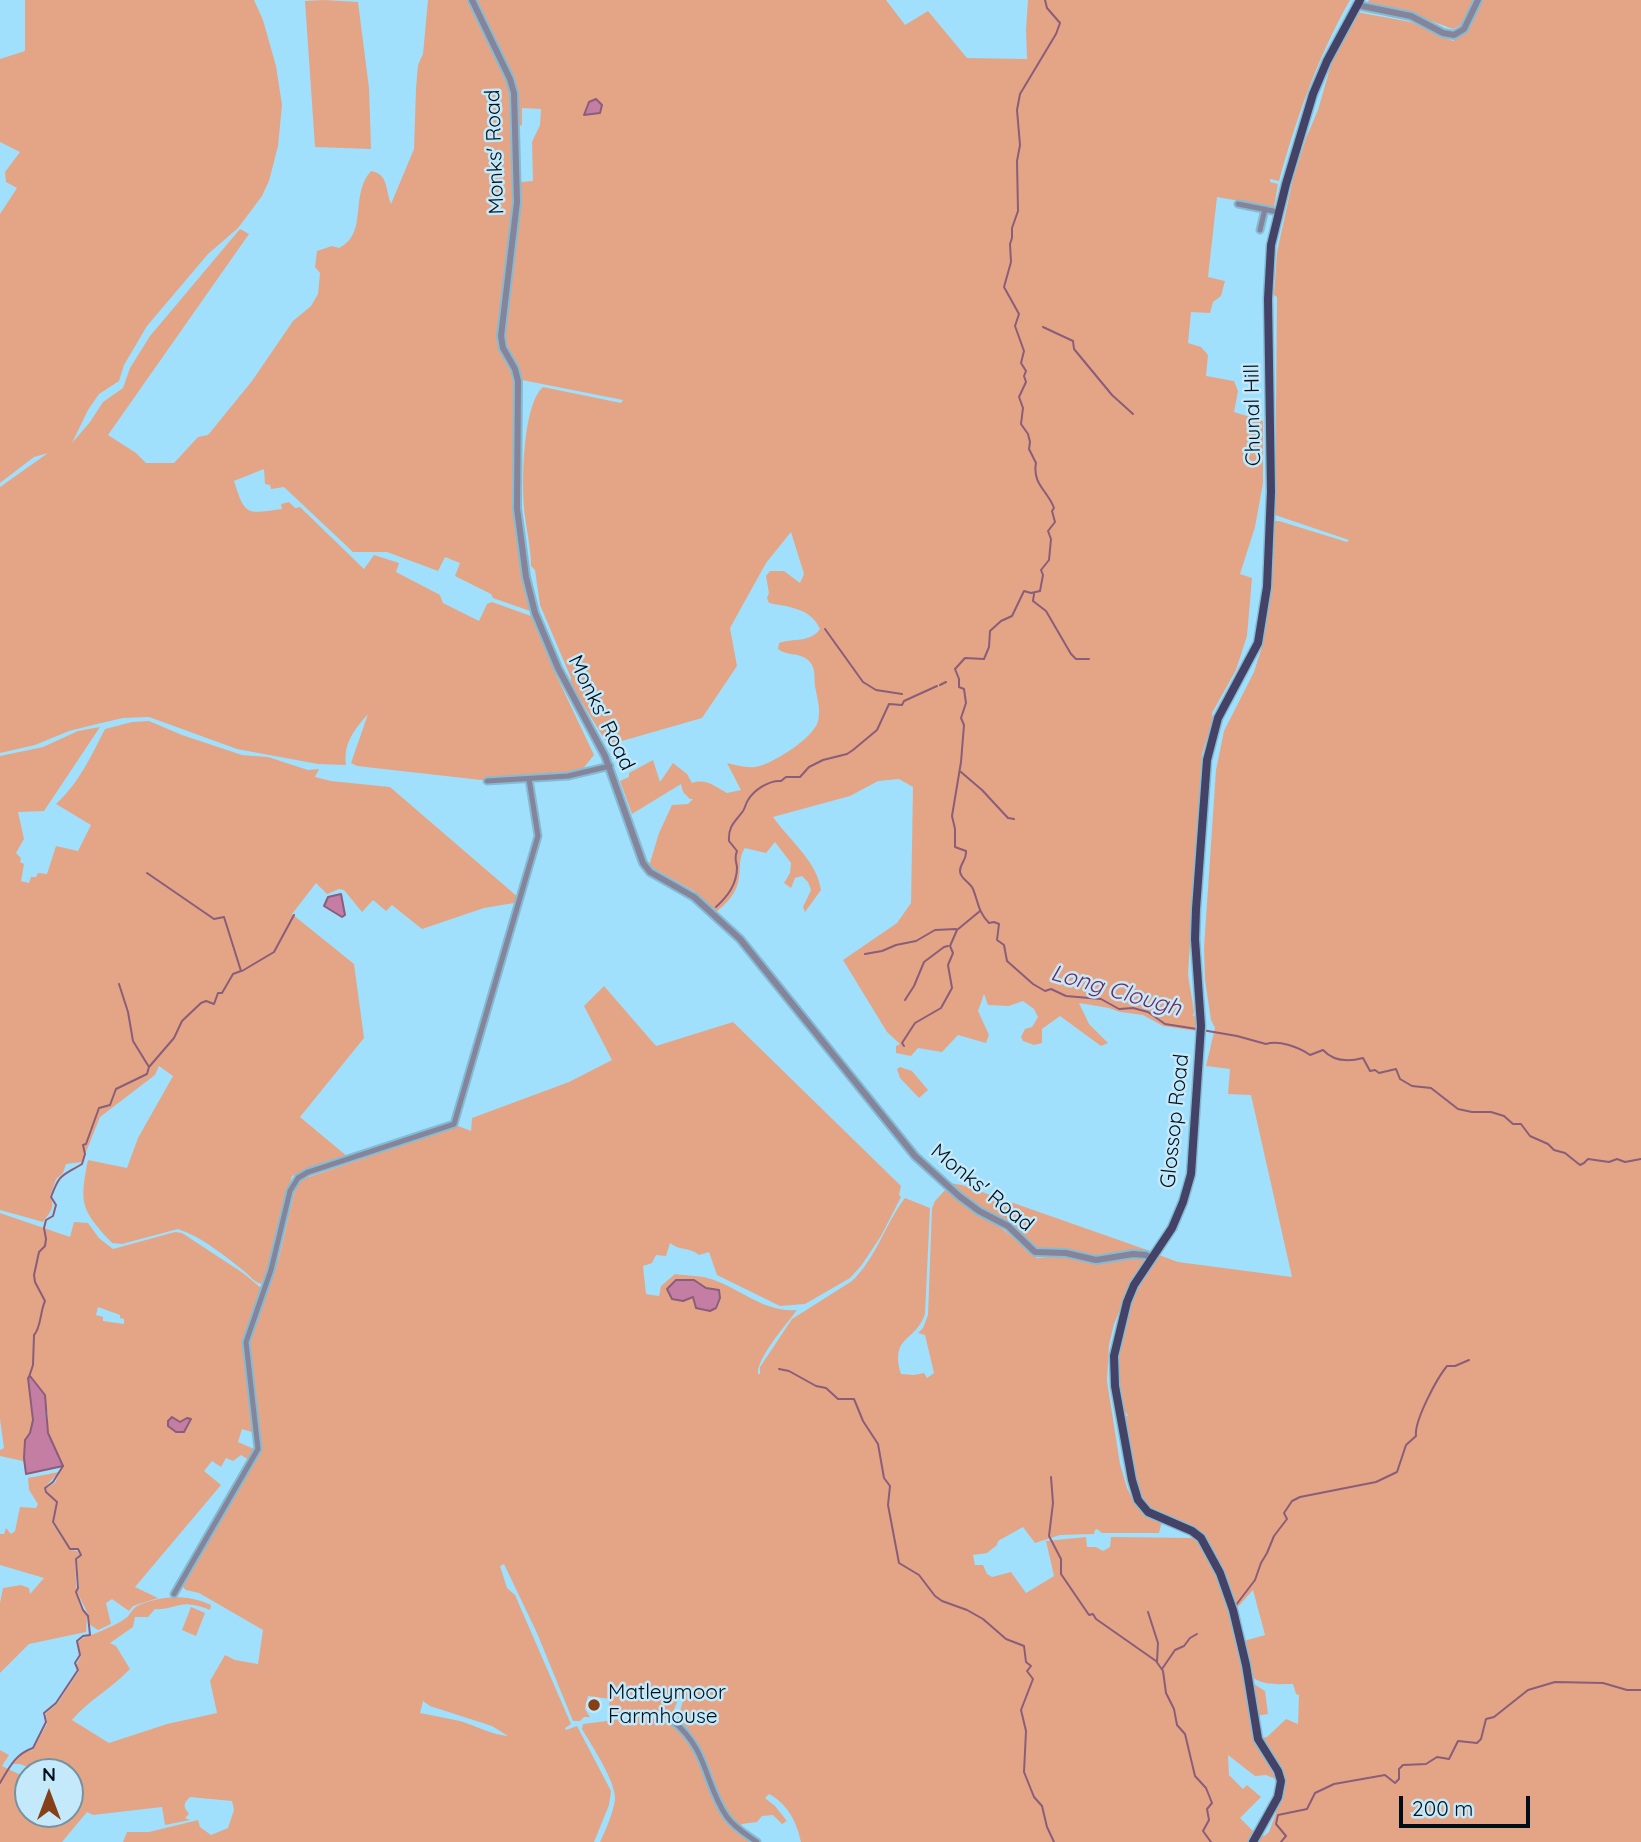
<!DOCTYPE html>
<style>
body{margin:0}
#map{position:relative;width:1641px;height:1842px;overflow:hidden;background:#a1e0fc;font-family:Quicksand,sans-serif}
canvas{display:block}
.north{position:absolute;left:14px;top:1758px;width:70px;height:70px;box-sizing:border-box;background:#c4e9fa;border:2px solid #7692a0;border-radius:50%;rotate:0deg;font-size:19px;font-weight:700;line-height:28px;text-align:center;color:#00101a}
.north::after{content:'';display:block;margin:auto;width:24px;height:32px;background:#854017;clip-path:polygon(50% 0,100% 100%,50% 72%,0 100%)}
.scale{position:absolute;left:1399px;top:1796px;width:131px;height:32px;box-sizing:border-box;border:4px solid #00101a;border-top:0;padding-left:9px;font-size:21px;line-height:24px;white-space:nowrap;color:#00101a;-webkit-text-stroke:5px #c4e9fa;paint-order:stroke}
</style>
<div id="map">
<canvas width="1641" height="1842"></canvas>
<div class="north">N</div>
<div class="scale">200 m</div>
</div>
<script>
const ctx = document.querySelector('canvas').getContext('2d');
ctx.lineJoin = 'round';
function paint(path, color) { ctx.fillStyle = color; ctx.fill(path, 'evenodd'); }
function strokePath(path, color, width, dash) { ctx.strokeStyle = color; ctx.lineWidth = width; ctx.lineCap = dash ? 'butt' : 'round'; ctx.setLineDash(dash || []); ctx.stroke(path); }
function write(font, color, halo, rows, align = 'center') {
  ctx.font = font + ' Quicksand,sans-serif'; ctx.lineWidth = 5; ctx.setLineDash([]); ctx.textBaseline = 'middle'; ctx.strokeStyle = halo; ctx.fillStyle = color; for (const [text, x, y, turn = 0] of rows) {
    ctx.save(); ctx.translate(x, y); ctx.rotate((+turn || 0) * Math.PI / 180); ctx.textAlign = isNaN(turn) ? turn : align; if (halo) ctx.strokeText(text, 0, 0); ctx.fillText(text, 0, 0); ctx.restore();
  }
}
paint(new Path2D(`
 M 25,0 L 254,0 L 263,20 L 276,66 L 282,105 L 278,146 L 269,181 L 262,196 L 238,228 L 208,254 L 147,326 L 124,365 L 119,381 L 99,394 L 88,410 L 72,443 L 90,422 L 103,402 L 123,388 L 130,368 L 150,336 L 240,229 L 249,234 L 108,435 L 136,453 L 146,463 L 174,463 L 198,437 L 208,435 L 252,381 L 293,321 L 311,306 L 318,294 L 320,273 L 315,267 L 317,251 L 332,246 L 339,248 C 369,233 349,196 371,171 C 389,174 385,190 391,204 L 414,149 L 416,89 L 418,65 L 423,54 L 428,0 L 468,0 L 508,79 L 510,91 L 514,172 L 513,224 L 497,339 L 499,349 L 516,380 L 512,504 L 530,611 L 493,598 L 491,594 L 455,576 L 460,563 L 445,557 L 438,571 L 387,552 L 353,552 L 284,487 L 271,489 L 270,485 L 265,484 L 264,469 L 234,481 C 245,516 246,514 282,509 L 281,504 L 289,502 L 295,508 L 300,507 L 364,569 L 374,555 L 399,563 L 396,572 L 440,595 L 443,603 L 479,621 L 487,604 L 492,602 L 531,616 L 558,679 L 594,755 L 581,771 L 481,780 L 357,766 L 351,763 L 368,714 C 355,729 343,743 346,765 L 318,764 L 237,749 L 149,717 L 123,718 L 97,724 L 69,731 L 35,745 L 0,753 L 0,487 L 48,453 L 34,457 L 0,483 L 0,214 L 17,188 L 6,182 L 5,172 L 20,152 L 0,142 L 0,59 L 25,51 Z
 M 324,0 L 358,2 L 369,88 L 371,149 L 315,147 L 305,1 Z
 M 475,0 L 886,0 L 905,25 L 928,11 L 967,58 L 1027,59 L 1026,29 L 1028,0 L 1350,0 C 1318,56 1296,119 1279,181 L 1270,179 L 1270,182 L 1278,184 L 1274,207 L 1217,197 L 1208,277 L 1225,281 L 1221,296 L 1213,302 L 1210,313 L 1191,312 L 1188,343 L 1201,347 L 1208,355 L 1206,376 L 1234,381 L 1238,391 L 1234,412 L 1263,421 L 1263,483 L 1255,527 L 1240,574 L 1252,578 L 1247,636 L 1236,670 L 1212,713 L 1213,719 L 1202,754 L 1188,975 L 1194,1011 L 1193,1016 L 1197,1017 L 1197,1031 L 1163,1026 L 1143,1015 L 1120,1012 L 1109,1008 L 1079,1003 L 1089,1024 L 1108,1043 L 1101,1046 L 1060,1016 L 1042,1029 L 1042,1043 L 1034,1045 L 1023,1041 L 1021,1037 L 1025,1029 L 1032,1027 L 1038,1017 L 1034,1009 L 1023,1001 L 1009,1006 L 988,1005 L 984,994 L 978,1011 L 989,1035 L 986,1043 L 958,1035 L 942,1052 L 918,1048 L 911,1056 L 896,1053 L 896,1046 L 900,1044 L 887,1032 L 843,960 L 897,923 L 911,903 L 913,787 L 899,779 L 878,781 L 850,796 L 773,817 C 789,840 817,861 821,890 L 805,912 L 803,907 L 811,890 L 808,882 L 802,876 L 795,878 L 791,888 L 784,883 L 790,873 L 791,863 L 775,842 L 766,853 L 745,848 C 737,859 742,874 737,886 C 734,896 724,906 716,912 L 694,891 L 649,866 L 659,833 L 672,805 L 688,804 L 693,799 L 690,799 L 683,792 L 681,784 L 632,814 L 620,781 L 629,777 L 629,773 L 653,760 L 660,782 L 673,763 L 687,774 L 692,783 C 706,778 716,787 727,793 L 741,790 L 727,763 C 736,765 746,768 755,767 C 771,765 810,740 817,724 C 822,712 817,698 815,686 C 814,676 816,667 808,660 C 799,652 786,656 778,649 L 779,643 C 793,638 810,643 820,629 C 811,608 789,607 769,603 L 767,598 L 769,593 L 766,576 L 770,571 L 784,571 L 800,583 L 804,574 L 791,532 L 766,563 L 730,628 L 737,666 L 702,718 L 608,745 L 570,683 L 571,678 L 540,605 L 535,570 L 531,566 C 531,549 527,533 525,516 C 521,489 522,405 543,387 L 621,403 L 623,400 L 522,380 C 518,363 507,353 503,336 L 516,241 L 520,182 L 533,181 L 532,142 L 540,125 L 541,109 L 522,108 L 522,125 L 518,127 L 514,82 Z
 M 1369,0 L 1476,0 L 1461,25 L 1453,29 L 1409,13 L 1367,4 Z
 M 1479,0 L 1641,0 L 1641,1842 L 1256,1842 L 1260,1835 L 1264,1836 L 1269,1832 L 1276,1813 L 1274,1810 L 1281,1797 L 1284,1796 L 1283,1786 L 1260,1738 L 1267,1737 L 1286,1719 L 1298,1724 L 1299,1695 L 1296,1694 L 1293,1684 C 1277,1684 1264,1686 1250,1676 L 1244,1641 L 1265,1635 L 1253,1590 L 1236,1609 L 1205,1538 L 1149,1510 L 1138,1494 L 1124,1418 L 1128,1415 C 1106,1397 1123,1315 1134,1292 C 1141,1278 1151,1268 1159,1255 L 1178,1262 L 1292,1277 L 1251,1095 L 1228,1094 L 1230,1069 L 1206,1066 L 1215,1028 L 1211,1020 L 1205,980 L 1204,948 L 1216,770 L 1224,731 L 1254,672 L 1261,650 L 1269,604 L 1274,521 L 1279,521 L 1347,542 L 1349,540 L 1275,515 L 1277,297 L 1274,295 L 1277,252 L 1293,179 L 1306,138 L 1318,110 L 1332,61 L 1357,12 L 1411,22 L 1453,41 L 1467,27 Z
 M 149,721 L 182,735 L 242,755 L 268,757 L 308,770 L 319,769 L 315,777 L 331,781 L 390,787 L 519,898 L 514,903 L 484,908 L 422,929 L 392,905 L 386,911 L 373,900 L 362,912 L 344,890 L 339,889 L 327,894 L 316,883 L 292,914 L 354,964 L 364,1038 L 300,1117 L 348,1157 L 292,1176 L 272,1260 L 261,1284 C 254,1282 250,1276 244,1271 C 225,1256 202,1237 178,1229 L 122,1244 L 112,1243 C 81,1210 79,1204 88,1160 L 127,1168 L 138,1138 L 173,1076 L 159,1066 L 155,1075 L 100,1117 L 82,1162 L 66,1164 L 63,1173 L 56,1179 L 50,1196 C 56,1208 49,1213 43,1222 L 0,1210 L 0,756 L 43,747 L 78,731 L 100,727 L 44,811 L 18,812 L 24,839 L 16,853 L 21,858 L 20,862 L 24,864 L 21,881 L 29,883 L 31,877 L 36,877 L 38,873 L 47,874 L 56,846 L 78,851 L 91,825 L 56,804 C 79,783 91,756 105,729 L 132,722 Z
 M 604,986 L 656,1046 L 733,1022 L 901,1186 L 899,1195 L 901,1197 L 881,1236 L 861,1266 L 850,1278 L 805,1304 L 780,1306 L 717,1275 L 709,1252 L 699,1255 C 690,1247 680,1251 670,1243 L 666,1256 L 656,1255 L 652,1263 L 643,1266 L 646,1294 L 659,1296 L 661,1286 L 675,1274 C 688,1276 702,1275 714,1280 C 742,1290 766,1313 797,1310 C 787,1324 757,1357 758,1374 L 760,1374 L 760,1367 L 792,1319 L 852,1281 C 877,1257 885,1224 905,1198 L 930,1208 L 925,1314 C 915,1343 890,1335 901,1374 L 914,1375 L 924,1373 L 927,1378 L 934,1373 L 925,1335 L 918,1333 L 923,1328 L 928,1315 L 932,1208 L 935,1201 L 946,1189 L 1008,1233 L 1037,1258 L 1060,1256 L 1097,1263 L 1123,1257 L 1144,1259 L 1145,1264 L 1130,1285 L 1114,1324 L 1109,1345 L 1107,1381 L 1120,1464 L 1127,1488 L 1131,1496 L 1162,1521 L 1159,1533 L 1102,1533 L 1097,1529 L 1095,1530 L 1094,1534 L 1060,1535 L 1035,1543 L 1023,1527 L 998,1541 L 997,1545 L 987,1553 L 973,1555 L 975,1565 L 983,1565 L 987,1574 L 992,1577 L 1011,1572 L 1026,1593 L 1054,1576 L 1046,1541 L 1086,1537 L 1087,1547 L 1096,1547 L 1103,1551 L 1110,1547 L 1111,1537 L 1197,1538 L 1205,1549 L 1225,1595 L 1239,1642 L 1253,1731 L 1278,1780 L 1266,1775 L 1255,1776 L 1228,1755 L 1229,1775 L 1243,1789 L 1247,1785 L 1261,1797 L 1240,1818 L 1255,1833 L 1251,1842 L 801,1842 C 797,1823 788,1804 769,1794 L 765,1798 L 775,1806 L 787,1821 L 782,1824 L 773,1815 L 762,1816 L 757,1822 L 742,1824 L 740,1827 C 721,1811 718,1789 709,1767 C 705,1757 699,1747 693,1737 L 689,1734 L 691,1733 L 678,1718 L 687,1687 L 684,1686 L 670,1719 C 649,1714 632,1711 610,1719 L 612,1709 L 609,1705 L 610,1699 L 588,1696 L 585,1709 L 590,1717 L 584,1717 L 580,1721 L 573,1721 L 537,1633 L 504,1564 L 500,1566 L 507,1588 L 515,1595 L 571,1724 L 565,1728 L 566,1730 L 577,1726 L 611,1791 L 609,1805 L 594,1842 L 123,1842 L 127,1832 L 149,1832 L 198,1820 L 200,1827 L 211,1835 L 228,1828 L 234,1810 L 232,1801 L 190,1797 C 183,1804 183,1806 189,1814 L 185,1818 L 190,1820 L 165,1825 L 162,1807 L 93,1815 L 87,1812 L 62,1842 L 0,1842 L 0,1750 L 9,1755 L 2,1766 L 25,1777 L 30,1768 L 20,1764 L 13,1764 L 24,1752 L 33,1750 L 47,1724 L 46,1713 L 57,1704 L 79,1671 L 77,1664 L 81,1656 L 78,1642 L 83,1638 C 92,1635 117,1625 126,1618 C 131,1614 132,1609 137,1606 C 161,1595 188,1594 211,1605 L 210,1610 C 200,1606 191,1603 180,1605 C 170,1607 165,1610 155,1609 L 148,1617 L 135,1617 L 133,1627 L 110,1643 L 116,1646 L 130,1669 C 112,1688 89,1700 72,1720 L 109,1743 L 167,1724 L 217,1713 L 210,1681 L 225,1655 L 235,1660 L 258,1664 L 263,1630 L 199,1593 L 186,1590 L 183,1587 L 260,1450 L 249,1343 L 279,1257 L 297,1181 L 458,1126 L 471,1131 L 472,1118 L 569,1082 L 612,1060 L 584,1006 ZM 423,1701 L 430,1706 L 492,1726 L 508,1736 C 493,1735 476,1726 460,1721 C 447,1718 434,1716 420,1713 ZM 28,1772 L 70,1772 L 70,1814 L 28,1814 Z
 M 900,1067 L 912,1071 L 928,1090 L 919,1098 L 900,1078 L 897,1069 Z
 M 949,1183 L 962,1185 L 1153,1252 L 1097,1258 L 1066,1250 L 1040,1252 L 1031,1248 L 1009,1225 L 979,1209 Z
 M 0,1213 L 70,1237 L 74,1222 L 88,1223 L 99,1238 L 113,1249 L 175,1232 L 182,1233 L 243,1273 L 261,1288 L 243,1342 L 255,1433 L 242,1429 L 238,1442 L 254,1449 L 249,1460 L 241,1455 L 233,1461 L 226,1458 L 221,1467 L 212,1461 L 204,1471 L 221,1485 L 135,1587 L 158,1598 L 133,1606 L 129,1611 L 112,1599 L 106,1603 L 111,1624 L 98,1630 L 89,1624 L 89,1616 L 77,1592 L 79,1588 L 77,1560 L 82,1555 L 78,1549 L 70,1548 L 53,1522 L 57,1502 L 47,1492 L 46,1488 L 55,1483 L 63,1466 L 48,1433 L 48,1413 L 37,1386 L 30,1376 L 28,1378 L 33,1420 L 24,1458 L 26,1474 L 23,1461 L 0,1456 L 0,1450 L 4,1448 L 0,1419 ZM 98,1307 L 120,1315 L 120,1318 L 124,1319 L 124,1324 L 103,1321 L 103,1317 L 96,1315 Z
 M 59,1472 L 44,1488 L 46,1493 L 56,1502 L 52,1523 L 70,1550 L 77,1551 L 80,1555 L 75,1559 C 77,1580 73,1600 87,1616 L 86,1632 L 29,1644 L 0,1673 L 0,1603 L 3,1588 L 21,1585 L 29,1588 L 30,1594 L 44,1578 L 0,1565 L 0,1534 L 4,1534 L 6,1528 L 11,1534 L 15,1531 L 20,1507 L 36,1508 L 38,1504 L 29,1490 L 28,1478 Z
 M 191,1607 L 205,1613 L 196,1636 L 182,1630 Z
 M 1251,1682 L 1265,1691 L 1268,1714 L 1256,1716 Z
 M 646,1716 L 676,1726 L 694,1746 L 717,1806 L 723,1814 L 754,1842 L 600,1842 C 606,1829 613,1814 615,1799 C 616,1782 592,1746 582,1729 L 583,1724 Z`), '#e4a586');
const water = new Path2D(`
 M 596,99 L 602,105 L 600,113 L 584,115 L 589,102 Z
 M 341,894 L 345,915 L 342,917 L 324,906 L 328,897 Z
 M 676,1280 L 694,1280 L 706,1288 L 719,1290 L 720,1298 L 716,1308 L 710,1311 L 696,1308 L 693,1297 L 683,1301 L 672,1299 L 667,1289 Z
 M 30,1376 L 45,1395 L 48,1433 L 63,1466 L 26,1474 L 24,1458 L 25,1440 L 30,1433 L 33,1420 L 28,1378 Z
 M 172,1417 L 180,1422 L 187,1418 L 191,1419 L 184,1432 L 176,1432 L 168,1426 L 168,1421 Z`);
paint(water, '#c57ea3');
strokePath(water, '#8a5d7a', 2);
strokePath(new Path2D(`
 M 1045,0 L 1047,8 L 1060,23 L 1056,34 L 1020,94 L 1017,110 L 1020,145 L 1017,161 L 1018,211 L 1012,228 L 1012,238 L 1010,244 L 1011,262 L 1004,287 L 1019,314 L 1015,326 L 1024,351 L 1021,363 L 1026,371 L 1024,376 L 1026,382 L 1019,397 L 1023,408 L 1021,424 L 1028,434 L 1030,442 L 1029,449 L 1036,463 C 1032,484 1048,491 1054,508 L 1052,511 L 1055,522 L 1048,531 L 1051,539 L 1049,560 L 1041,570 L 1043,575 L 1040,591 L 1031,593 L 1024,591 L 1012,616 L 1001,621 L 990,631 L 989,647 L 984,659 L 965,658 L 955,669 L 959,679 L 959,687 L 964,689 L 966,703 L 961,718 L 964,725 L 961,762 L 952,816 L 955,829 L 955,847 L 966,851 C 967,860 960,863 960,871 C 960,879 970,882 973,889 C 978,901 978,912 989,923 L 994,922 L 999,924 L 997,940 L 1004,945 L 1007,961 L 1033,984 L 1045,991 L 1051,989 L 1066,996 L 1101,999 L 1119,1009 L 1133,1008 L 1148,1012 L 1165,1024 L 1197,1029
 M 1043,327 L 1073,341 L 1074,349 L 1112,395 L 1133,414
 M 1034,594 L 1033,601 L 1046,611 L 1071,654 L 1076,659 L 1089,659
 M 825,629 L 863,682 L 876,690 L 902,694
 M 940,685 L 946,682
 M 961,772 L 982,790 L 1008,818 L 1014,819
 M 716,907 C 728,896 737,884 737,867 C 736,860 734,858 737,851 L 729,841 C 728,826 735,822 743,811 C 745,808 746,803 748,800 C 754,790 769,780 781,781 L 786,777 L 800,777 L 809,767 L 823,760 L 847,754 L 853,750 L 877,730 L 889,704 L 902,705 L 904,701 L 937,686
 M 865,954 L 882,951 L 896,945 L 916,941 L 935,930 L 956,929
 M 242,971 L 274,952 L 294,915
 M 119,984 L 128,1012 L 133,1041 L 149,1067
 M 905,1000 L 914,986 L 924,962 L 944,947 L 948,946
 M 1202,1030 L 1237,1036 L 1266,1044 C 1279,1040 1299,1047 1310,1055 L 1323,1050 C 1334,1062 1348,1062 1363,1058 L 1370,1071 L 1375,1070 L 1379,1073 L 1396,1069 L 1400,1079 L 1412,1086 L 1431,1088 L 1458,1109 L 1472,1112 L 1491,1112 L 1504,1116 L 1513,1124 L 1521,1124 L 1530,1136 L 1548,1144 L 1554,1150 L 1565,1153 L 1580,1165 L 1584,1163 L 1588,1159 L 1609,1162 L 1617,1159 L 1625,1162 L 1641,1159
 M 904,1046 L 902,1043 L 915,1023 L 941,1008 L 952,988 L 948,965 L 953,953 L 950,946 L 957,930 L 980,911
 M 779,1369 L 789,1371 L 816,1386 L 826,1388 L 838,1399 L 854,1399 L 863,1421 L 878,1444 L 884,1478 L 890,1486 L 888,1505 L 899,1563 L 919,1575 L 935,1596 L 942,1601 L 967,1610 L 983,1619 L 1006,1639 L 1024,1646 L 1026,1662 L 1031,1666 L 1027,1671 L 1033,1679 L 1021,1710 L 1026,1731 L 1024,1772 L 1034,1797 L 1042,1806 L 1047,1827 L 1054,1842
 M 29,1377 L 33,1365 L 34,1335 C 41,1328 40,1312 45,1301 L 35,1282 L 34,1275 L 39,1252 L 45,1246 L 46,1239 L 44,1228 L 46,1220 L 53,1216 L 56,1205 L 51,1197 C 60,1173 61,1177 82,1164 L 85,1154 L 83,1145 L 86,1144 L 99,1108 L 110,1105 L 116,1089 L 147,1074 L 149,1067 L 174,1038 L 182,1021 L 201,1003 L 206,1001 L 214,1004 L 218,993 L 222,993 L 233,974 L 241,971 L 224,917 L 214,919 L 147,873
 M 1051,1477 L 1053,1503 L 1049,1536 L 1061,1559 L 1061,1574 L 1089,1615 L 1093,1614 L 1096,1619 L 1156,1661 L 1163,1671 L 1166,1693 L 1174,1709 L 1177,1725 L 1185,1734 L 1195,1776 L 1206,1788 L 1212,1803 L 1207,1809 L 1209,1820 L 1203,1831 L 1211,1842
 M 1236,1605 L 1255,1580 L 1261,1563 L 1267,1553 L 1274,1536 L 1287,1519 L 1284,1513 L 1292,1501 L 1300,1497 L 1376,1482 L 1397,1472 L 1406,1445 L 1416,1436 C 1414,1421 1437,1378 1447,1366 L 1455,1366 L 1469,1360
 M 1148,1612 L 1158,1643 L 1157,1662
 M 1162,1669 L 1175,1650 L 1184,1646 L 1190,1638 L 1197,1634
 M 0,1783 C 9,1768 15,1754 33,1748 L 46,1722 L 44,1713 L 56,1703 L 78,1670 L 75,1663 L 80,1655 L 77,1641 L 83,1636 L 90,1635 L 88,1616 L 83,1610 L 76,1592 L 78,1588 L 76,1559 L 81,1555 L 78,1549 L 70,1549 L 53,1522 L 57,1502 L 46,1492 L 45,1488 L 53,1482 L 63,1466
 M 1281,1842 L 1286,1836 L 1276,1824 L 1278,1815 L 1307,1809 L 1315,1793 L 1334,1784 L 1385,1775 L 1395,1783 L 1399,1779 L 1399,1769 L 1403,1765 L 1426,1764 L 1437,1757 L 1449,1759 L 1458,1741 L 1477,1743 L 1481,1739 L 1486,1719 L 1494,1717 L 1528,1690 L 1555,1682 L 1603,1683 L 1627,1690 L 1641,1690`), '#8a5d7a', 2);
const minor = new Path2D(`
 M 1238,204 L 1278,212
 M 1260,230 L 1265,209
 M 487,781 L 568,776 L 610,766
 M 174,1594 L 258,1449 L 246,1342 L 271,1270 L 290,1191 L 298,1178 L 308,1172 L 454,1124 L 538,836 L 529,779
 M 673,1721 C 709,1751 704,1784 727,1817 C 735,1828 747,1835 757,1842`);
const tertiary = new Path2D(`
 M 472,0 L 510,79 L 514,93 L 517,202 L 501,336 L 503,348 L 515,369 L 518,381 L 517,508 L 526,577 L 535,613 L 558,668 L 605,756 L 643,863 L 650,872 L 694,897 L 740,939 L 915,1156 L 959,1196 L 979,1211 L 1008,1226 L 1035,1252 L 1066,1253 L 1096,1260 L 1133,1254 L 1146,1255 L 1152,1259
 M 1357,5 L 1411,16 L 1443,33 L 1454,35 L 1464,29 L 1478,0`);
const primary = new Path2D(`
 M 1253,1842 L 1278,1797 L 1281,1781 L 1278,1771 L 1258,1739 L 1246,1665 L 1233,1610 L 1220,1573 L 1201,1538 L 1192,1531 L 1148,1512 L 1138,1500 L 1132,1480 L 1115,1386 L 1114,1356 L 1127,1302 L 1134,1285 L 1172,1228 L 1183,1202 L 1191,1174 L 1201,1026 L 1195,939 L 1196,909 L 1207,760 L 1218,718 L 1258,643 L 1267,587 L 1271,492 L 1268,299 L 1271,245 L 1286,184 L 1313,94 L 1327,61 L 1360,0`);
strokePath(minor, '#84bbd3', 9);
strokePath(tertiary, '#84bbd3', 10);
strokePath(primary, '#84bbd3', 11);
strokePath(minor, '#85849a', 5);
strokePath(tertiary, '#85849a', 6);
strokePath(primary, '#454268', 8);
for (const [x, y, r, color] of [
 [594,1705,7,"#854017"]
]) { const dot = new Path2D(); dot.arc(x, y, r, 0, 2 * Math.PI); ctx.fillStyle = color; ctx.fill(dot); strokePath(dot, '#c4e9fa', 2.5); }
write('21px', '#00101a', '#c4e9fa', [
 ["Monks' Road",495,152,-92],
 ["Chunal Hill",1253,415,-91],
 ["Monks' Road",601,713,64],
 ["Glossop Road",1175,1121,-84],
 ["Monks' Road",982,1188,39]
]);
write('21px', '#00101a', '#c4e9fa', [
 ["Matleymoor",608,1693],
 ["Farmhouse",608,1717]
], 'left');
write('italic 23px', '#792557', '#c4e9fa', [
 ["Long Clough",1116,991,16]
]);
</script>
